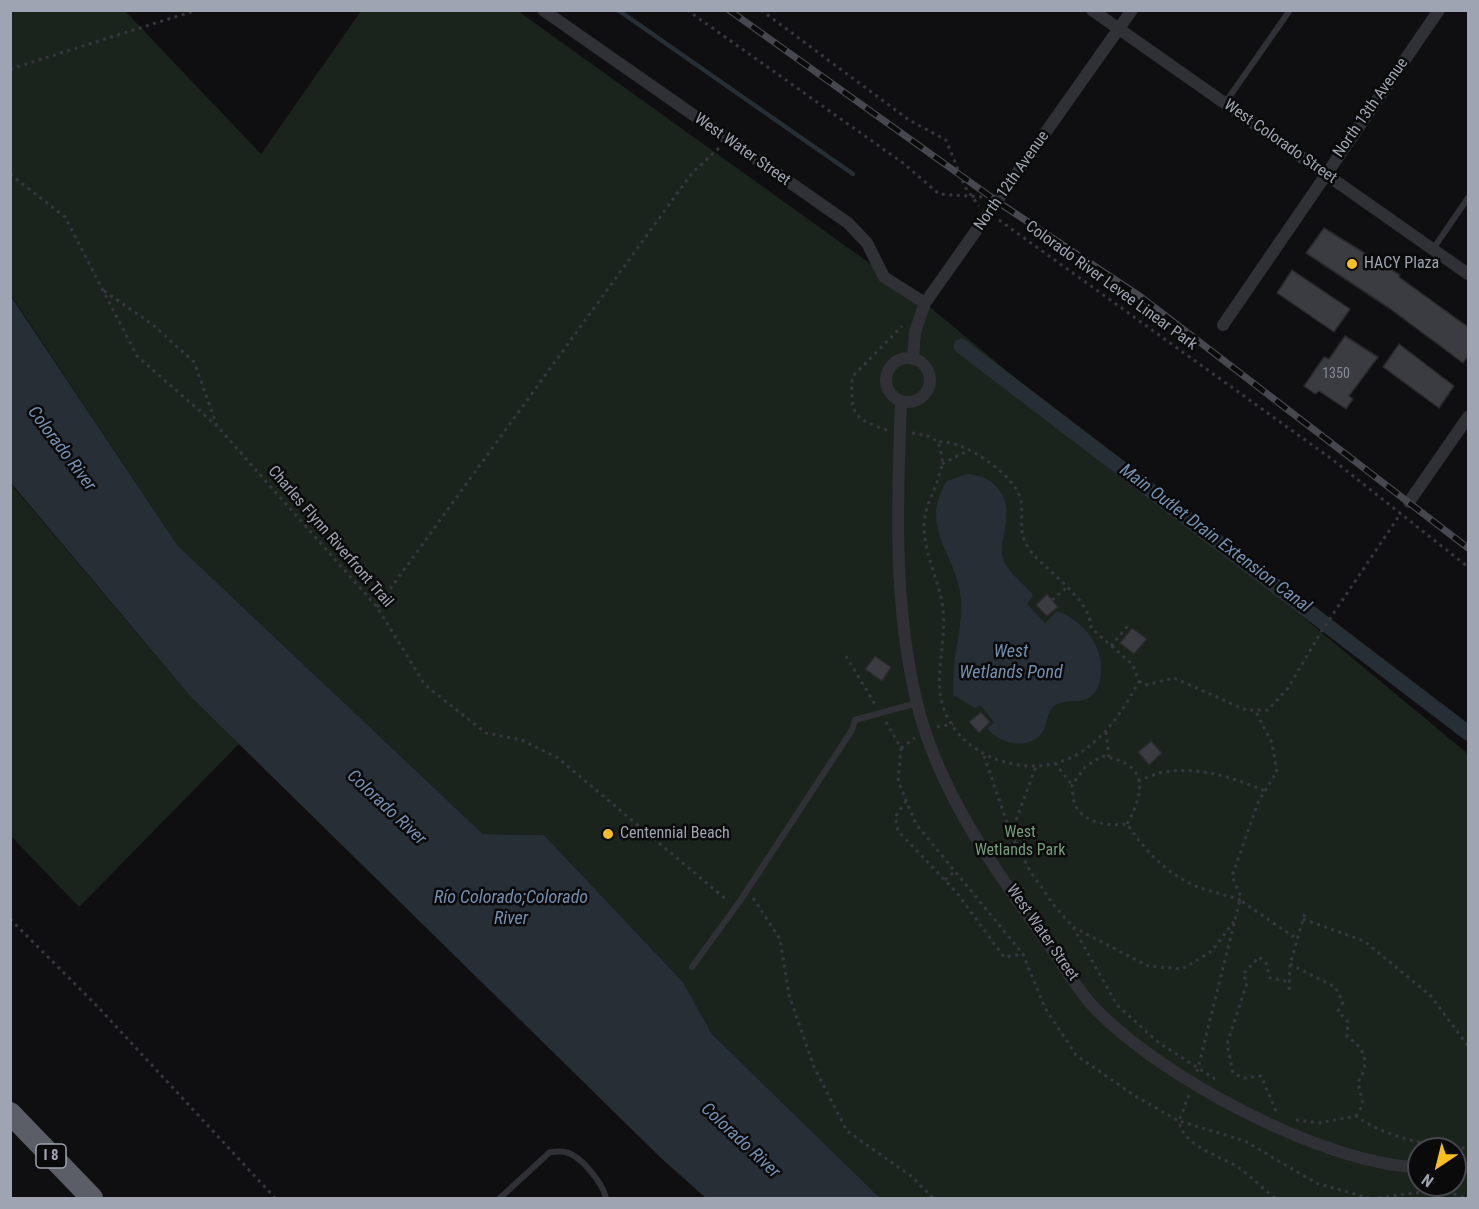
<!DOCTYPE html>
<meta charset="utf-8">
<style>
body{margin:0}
#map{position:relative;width:1479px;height:1209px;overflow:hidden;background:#0f0f11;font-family:"Roboto Condensed",sans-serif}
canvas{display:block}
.frame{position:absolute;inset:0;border:12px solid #9fa4b2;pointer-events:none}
.north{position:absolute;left:1407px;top:1137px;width:60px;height:60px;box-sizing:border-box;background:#0a0a0b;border:2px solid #46484e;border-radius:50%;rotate:215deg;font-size:16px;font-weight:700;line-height:24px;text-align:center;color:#9fa4b2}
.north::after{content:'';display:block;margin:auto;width:21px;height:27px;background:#f9bf1f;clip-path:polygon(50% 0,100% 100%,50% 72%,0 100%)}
</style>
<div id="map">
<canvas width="1479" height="1209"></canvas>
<div class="frame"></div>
<div class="north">N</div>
</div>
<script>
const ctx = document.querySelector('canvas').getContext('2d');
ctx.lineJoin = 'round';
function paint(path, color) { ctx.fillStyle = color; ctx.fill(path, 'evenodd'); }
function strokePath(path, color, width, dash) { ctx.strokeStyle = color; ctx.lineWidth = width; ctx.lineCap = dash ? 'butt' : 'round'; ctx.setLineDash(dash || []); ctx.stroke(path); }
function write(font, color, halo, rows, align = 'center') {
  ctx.font = font + ' "Roboto Condensed",sans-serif'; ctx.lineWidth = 5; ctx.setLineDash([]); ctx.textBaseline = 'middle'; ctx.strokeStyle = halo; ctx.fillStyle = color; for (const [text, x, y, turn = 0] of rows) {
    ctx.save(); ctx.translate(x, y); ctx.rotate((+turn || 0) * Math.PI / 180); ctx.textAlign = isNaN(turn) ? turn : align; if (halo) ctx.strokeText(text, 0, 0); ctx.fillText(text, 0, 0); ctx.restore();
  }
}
paint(new Path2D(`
 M 10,11 L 125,11 L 261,154 L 361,11 L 518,11 L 925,303 L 1468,754 L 1468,1198 L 880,1198 L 712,1034 L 683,982 L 544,835 L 483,834 L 178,546 L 11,295 ZM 1419,1149 L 1455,1149 L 1455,1185 L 1419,1185 Z
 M 10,483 L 191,697 L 239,744 L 79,907 L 11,836 Z`), '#1b231d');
paint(new Path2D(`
 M 10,295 L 178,546 L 483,834 L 544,835 L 683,982 L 712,1034 L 880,1198 L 706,1198 L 662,1159 L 191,697 L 11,483 Z
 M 967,474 C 993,475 1010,495 1006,521 C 1005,532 1001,543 1002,554 C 1003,569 1024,583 1033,595 L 1027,604 L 1045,623 L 1057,611 C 1084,621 1107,649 1100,679 C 1099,685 1097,691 1092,695 C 1081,706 1065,697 1054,706 C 1046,713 1048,723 1043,731 C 1030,752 999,744 987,728 L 994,722 L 980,705 L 975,708 L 953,695 C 954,685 953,676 954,667 C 956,645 963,621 961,598 C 956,552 918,528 947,481 Z`), '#272f36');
strokePath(new Path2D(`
 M 618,10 L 853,174`), '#272f36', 4.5);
strokePath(new Path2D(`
 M 961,346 L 1468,733`), '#272f36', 15);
const building = new Path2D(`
 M 1324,228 L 1400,275 L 1399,277 L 1468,327 L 1468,356 L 1463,363 L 1389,308 L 1306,253 Z
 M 1292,270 L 1350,309 L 1334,332 L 1277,293 Z
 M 1345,336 L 1378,357 L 1349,396 L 1353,399 L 1346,409 L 1319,391 L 1315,394 L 1304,386 L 1324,357 L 1329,359 Z
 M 1399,344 L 1454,386 L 1439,408 L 1383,367 Z
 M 1047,594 L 1058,607 L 1047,616 L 1036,605 Z
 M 1132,628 L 1147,639 L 1134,654 L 1120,643 Z
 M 875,656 L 891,667 L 882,681 L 865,669 Z
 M 981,712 L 990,722 L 979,733 L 969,722 Z
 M 1151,741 L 1162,753 L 1149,765 L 1138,752 Z`);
paint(building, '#3b3c41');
strokePath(building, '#29292d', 1.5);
strokePath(new Path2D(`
 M 687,10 L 903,163 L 939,194 L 984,197
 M 761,10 L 909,120 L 946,140 L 965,187 L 979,206
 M 10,69 L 197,10
 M 10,174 L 65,217 L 137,356 L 217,426 L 377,607 L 425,685 L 486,733 L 522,740 L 558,758 L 728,901
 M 999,220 L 1333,460 L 1468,567
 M 104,291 L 152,324 L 194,362 L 217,426
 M 887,430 C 852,419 851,413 852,377 L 902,326
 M 912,433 L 926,435 L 938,442 C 940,449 943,458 942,464 C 939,485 925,502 924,525 C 924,556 940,581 943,610 C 946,638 937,667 940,692 C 945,739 992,767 1035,766 C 1086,765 1117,723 1139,681 L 1132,664 L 1091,628 C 1091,600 1050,574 1032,553 C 1016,533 1024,523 1021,501 C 1016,475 963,439 938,442
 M 942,464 L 967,451
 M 1052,600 L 1066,588
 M 377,607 L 692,173 L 720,147
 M 1111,646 L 1130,623
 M 846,656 L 876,706
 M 1139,681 L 1145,685 L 1174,678 L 1246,710 L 1268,710 L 1288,688 L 1321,632 L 1401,513
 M 886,722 L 901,748 L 915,738
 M 937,727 L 953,724
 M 1106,732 L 1109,757
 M 901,748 L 898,781 L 916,824 L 1023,954 L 1045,1008 L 1076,1055 L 1135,1096 L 1179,1121 L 1189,1095
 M 984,756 L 1011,834 L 1030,871 L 1056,908 L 1073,927 L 1117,1005 L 1158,1042 L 1215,1079
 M 1055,763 L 1072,785
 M 1138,781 C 1147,778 1156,773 1165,772 C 1198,766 1235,778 1265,791
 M 906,801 L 895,817 L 898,831 L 957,893 L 1004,957 L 1023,954
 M 1127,824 C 1146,789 1148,764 1102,756 L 1085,767 L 1072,785 C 1073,791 1073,800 1075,805 C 1085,824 1109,826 1127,824 C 1144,849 1164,871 1191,884 C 1206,891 1224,894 1240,900 L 1241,897 L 1232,876 L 1259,800 L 1277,772 L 1272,743 L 1255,710
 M 1011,834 L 1036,766
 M 945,880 L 955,871
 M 753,898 L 780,939 L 789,995 L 814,1067 L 847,1131 L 911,1176 L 933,1198
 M 10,919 L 99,1008 L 275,1198
 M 1303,919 L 1364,941 L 1430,995 L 1468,1046
 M 1073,927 L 1148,966 L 1182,969 L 1212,951 L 1234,921
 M 1290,964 L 1335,987 L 1343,1002 L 1338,1011 L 1348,1022 L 1347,1037 C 1366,1048 1370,1064 1358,1082 L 1363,1104 L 1356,1116
 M 1289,990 L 1290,964 L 1305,913
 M 1197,1072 L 1240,900 L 1297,939
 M 1276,1111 L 1261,1076 L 1244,1078 L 1233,1073 L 1227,1044 L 1247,983 L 1243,974 L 1259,957 L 1266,963 L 1270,978 L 1290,982
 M 1296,1120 L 1319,1123 L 1356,1116 C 1382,1136 1436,1149 1468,1148
 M 1275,1198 C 1263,1189 1252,1177 1239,1168 C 1219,1154 1184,1148 1179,1121 L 1245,1141 L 1316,1183 L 1369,1198
 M 1379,1198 C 1406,1194 1440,1187 1466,1198`), '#36373d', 3, [3, 4.5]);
strokePath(new Path2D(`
 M 1225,103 L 1290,10
 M 1433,249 L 1468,198
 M 692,967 L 740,901 L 852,730 L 855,720 L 917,703
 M 500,1198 L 550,1152 C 555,1152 561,1151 565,1152 C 581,1155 603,1184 606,1198`), '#303136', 6);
strokePath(new Path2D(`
 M 543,10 L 848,223 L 867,243 L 884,277 L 925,303
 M 1092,10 L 1468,274
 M 1223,325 L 1439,10
 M886 380a22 22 0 1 1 44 0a22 22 0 1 1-44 0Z
 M 913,359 L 915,332 L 925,303 L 1132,10
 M 901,401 C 897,501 893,605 917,703 C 938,791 995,870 1047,942 C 1062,963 1075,986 1092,1005 C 1156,1075 1324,1165 1419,1167
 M 1409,502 L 1468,417
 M 1455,1168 L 1468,1168`), '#303136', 12);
strokePath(new Path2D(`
 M 10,1113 L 92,1198`), '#5c5e67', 22);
const rail = new Path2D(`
 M 729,10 L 998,202 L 1141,297 L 1468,548`);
strokePath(rail, '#47484f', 7);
strokePath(rail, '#0a0a0b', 4.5, [14]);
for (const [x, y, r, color] of [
 [1352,264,6,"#f9bf1f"],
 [608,834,6,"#f9bf1f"]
]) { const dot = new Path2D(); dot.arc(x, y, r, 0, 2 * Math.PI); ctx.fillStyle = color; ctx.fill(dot); strokePath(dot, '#0a0a0b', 2); }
write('14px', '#868a96', null, [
 ["1350",1336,374]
]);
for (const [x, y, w] of [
 [51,1156,30]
]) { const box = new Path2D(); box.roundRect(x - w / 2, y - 12, w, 24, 4.5); ctx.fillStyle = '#0a0a0b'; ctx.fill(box); strokePath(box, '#9fa4b2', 1.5); }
write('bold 15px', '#9fa4b2', null, [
 ["I 8",51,1156]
]);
write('16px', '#9fa4b2', '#0a0a0b', [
 ["North 13th Avenue",1371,108,-55],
 ["West Colorado Street",1280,142,35],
 ["West Water Street",742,150,35],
 ["North 12th Avenue",1012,181,-55],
 ["Colorado River Levee Linear Park",1111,286,36],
 ["Charles Flynn Riverfront Trail",330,537,49],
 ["West Water Street",1042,933,55]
]);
write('16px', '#9fa4b2', '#0a0a0b', [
 ["HACY Plaza",1364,264],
 ["Centennial Beach",620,834]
], 'left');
write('16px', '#759e7b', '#0a0a0b', [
 ["West",1020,833],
 ["Wetlands Park",1020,851]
]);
write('italic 18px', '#7490b0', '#0a0a0b', [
 ["Colorado River",61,449,53],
 ["Main Outlet Drain Extension Canal",1215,539,37],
 ["West",1011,652],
 ["Wetlands Pond",1011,673],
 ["Colorado River",386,808,43],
 ["Río Colorado;Colorado",511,898],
 ["River",511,919],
 ["Colorado River",740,1141,43]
]);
</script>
